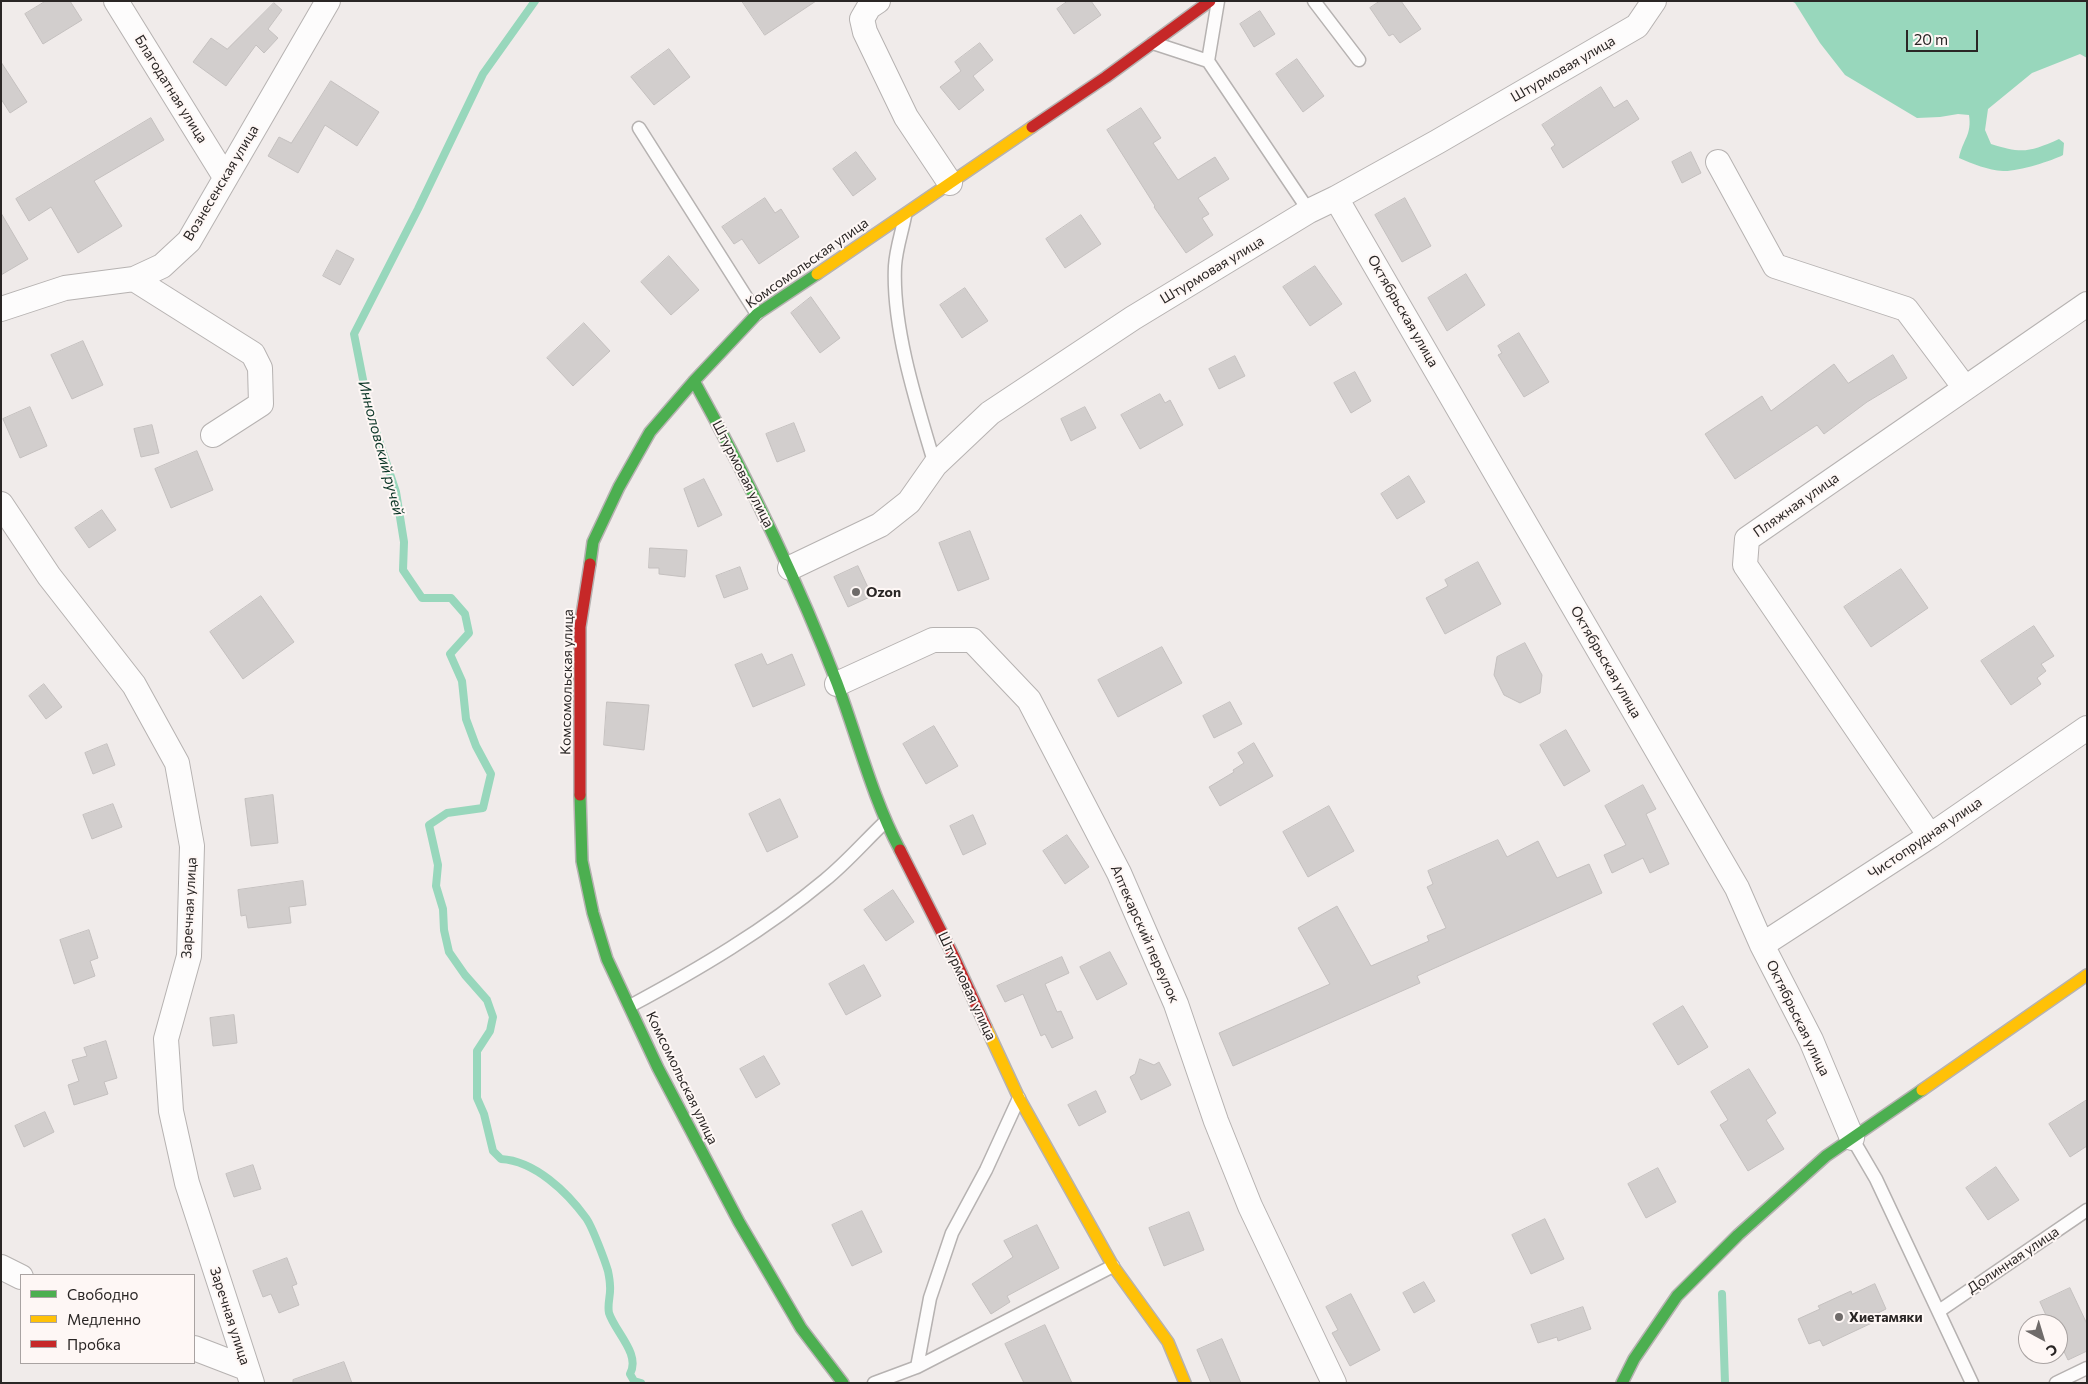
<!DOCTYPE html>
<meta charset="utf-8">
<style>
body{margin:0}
#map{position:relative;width:2088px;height:1384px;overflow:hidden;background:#f0ebea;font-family:Commissioner,sans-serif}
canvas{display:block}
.frame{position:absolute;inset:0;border:2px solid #2a2625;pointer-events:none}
.legend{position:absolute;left:20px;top:1274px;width:175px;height:90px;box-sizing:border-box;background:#fef7f5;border:1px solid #a9a3a2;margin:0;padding:6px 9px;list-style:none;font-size:15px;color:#2a2625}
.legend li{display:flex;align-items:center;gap:10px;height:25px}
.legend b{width:25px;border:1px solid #a9a3a2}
.north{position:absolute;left:2018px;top:1314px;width:50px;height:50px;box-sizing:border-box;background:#fef7f5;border:1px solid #a9a3a2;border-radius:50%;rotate:141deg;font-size:14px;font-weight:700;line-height:20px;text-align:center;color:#2a2625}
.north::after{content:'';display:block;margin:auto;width:18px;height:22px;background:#6f6b6a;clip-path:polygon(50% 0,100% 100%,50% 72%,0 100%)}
.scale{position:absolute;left:1906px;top:30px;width:72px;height:22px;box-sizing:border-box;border:2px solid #2a2625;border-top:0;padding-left:6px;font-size:15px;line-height:18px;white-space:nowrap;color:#2a2625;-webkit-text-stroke:4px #fef7f5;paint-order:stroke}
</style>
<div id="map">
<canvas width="2088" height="1384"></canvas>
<div class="frame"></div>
<ul class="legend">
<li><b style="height:6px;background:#4caf50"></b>Свободно</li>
<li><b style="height:6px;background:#ffc107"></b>Медленно</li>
<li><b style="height:6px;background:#c62828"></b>Пробка</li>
</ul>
<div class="north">С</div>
<div class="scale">20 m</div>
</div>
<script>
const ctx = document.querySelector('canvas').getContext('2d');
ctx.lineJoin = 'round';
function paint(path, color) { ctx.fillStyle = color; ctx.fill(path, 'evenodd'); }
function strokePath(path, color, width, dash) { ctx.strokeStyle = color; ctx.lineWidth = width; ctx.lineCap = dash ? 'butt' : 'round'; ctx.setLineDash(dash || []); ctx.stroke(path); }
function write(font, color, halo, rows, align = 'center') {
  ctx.font = font + ' Commissioner,sans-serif'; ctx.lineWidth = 4; ctx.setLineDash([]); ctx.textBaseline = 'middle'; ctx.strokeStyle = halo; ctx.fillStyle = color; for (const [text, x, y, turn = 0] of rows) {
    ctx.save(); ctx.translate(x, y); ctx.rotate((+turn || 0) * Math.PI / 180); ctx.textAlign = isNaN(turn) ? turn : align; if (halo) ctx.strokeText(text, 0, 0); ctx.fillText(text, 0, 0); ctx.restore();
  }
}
paint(new Path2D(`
 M 1791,1 L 2087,1 L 2087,58 L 2080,54 L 2032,73 L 1988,109 L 1985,130 L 1991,144 C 2022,154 2030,152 2059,139 L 2064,143 L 2063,155 C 2052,161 2016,172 2003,171 C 1988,170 1973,164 1959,158 C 1963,139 1972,135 1969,115 L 1958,114 L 1940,117 L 1917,118 L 1845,75 L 1820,43 L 1795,3 Z`), '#98d7bc');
strokePath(new Path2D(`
 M 535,1 L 483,74 L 418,209 L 354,334 L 369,410 L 396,492 L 404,542 L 403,570 L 422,598 L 451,598 L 465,614 L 469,633 L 450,654 L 462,681 L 466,719 L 476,746 L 491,774 L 483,808 L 447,813 L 429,825 L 438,865 L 436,886 L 443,909 L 444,930 L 449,952 L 465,975 L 487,1000 L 493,1017 L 490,1031 L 477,1051 L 477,1098 L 484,1114 L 493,1151 L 501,1159 C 535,1161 567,1192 586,1218 C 592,1226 605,1261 608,1271 C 609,1276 610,1281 610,1286 C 611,1295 607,1304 609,1313 C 615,1332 641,1354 630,1374 L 634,1381 L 641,1383
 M 1722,1294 L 1725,1383`), '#98d7bc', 8);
const building = new Path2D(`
 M 46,1 L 70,1 L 82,20 L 43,44 L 25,14 Z
 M 742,1 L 816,1 L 765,35 Z
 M 1068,1 L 1091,1 L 1101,15 L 1074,34 L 1057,9 Z
 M 1380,1 L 1401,1 L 1421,29 L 1400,43 L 1393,34 L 1389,36 L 1370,8 Z
 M 274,3 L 282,10 L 268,29 L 278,38 L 264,53 L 256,45 L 226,86 L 193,62 L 211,38 L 227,49 Z
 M 1260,11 L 1275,34 L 1254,47 L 1240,24 Z
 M 980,43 L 993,60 L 973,76 L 984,90 L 959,110 L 940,87 L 961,71 L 955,62 Z
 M 669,49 L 690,77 L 654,105 L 631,77 Z
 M 1297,59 L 1324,96 L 1303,112 L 1276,74 Z
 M 1,62 L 27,102 L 10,113 L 1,99 Z
 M 331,81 L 379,112 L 357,146 L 325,125 L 298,173 L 268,156 L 279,137 L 291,143 Z
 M 1601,87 L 1614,108 L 1627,100 L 1639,119 L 1563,168 L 1551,148 L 1555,145 L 1542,125 Z
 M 1141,108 L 1161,138 L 1153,143 L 1178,180 L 1215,157 L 1229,179 L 1198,198 L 1209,214 L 1202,218 L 1213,235 L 1186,253 L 1154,207 L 1155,206 L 1107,130 Z
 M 151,118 L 164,140 L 94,181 L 122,226 L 78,253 L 51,207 L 29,221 L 16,199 Z
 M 856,152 L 876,179 L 853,196 L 833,169 Z
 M 1691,152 L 1701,173 L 1682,183 L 1672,162 Z
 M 765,198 L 775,213 L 781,209 L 799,237 L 759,264 L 742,239 L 734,244 L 722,227 Z
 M 1405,198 L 1431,246 L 1402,262 L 1375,215 Z
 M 1,213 L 28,259 L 1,275 Z
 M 1081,215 L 1101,244 L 1065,268 L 1046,239 Z
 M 337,250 L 354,259 L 340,285 L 323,276 Z
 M 669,256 L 699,290 L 671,315 L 641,282 Z
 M 1315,266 L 1342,304 L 1310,326 L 1283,287 Z
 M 1466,274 L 1485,305 L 1447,331 L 1428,298 Z
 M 965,288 L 988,321 L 962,338 L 940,305 Z
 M 811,297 L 840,338 L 820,353 L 791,313 Z
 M 584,323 L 610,351 L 573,386 L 547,358 Z
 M 1519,333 L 1549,382 L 1524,397 L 1498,355 L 1502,353 L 1498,346 Z
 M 83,341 L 103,385 L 72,399 L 51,355 Z
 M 1893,355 L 1907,378 L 1867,402 L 1824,434 L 1817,425 L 1735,479 L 1705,434 L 1762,396 L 1771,411 L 1834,364 L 1848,383 Z
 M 1235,356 L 1245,376 L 1219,389 L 1209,369 Z
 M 1355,372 L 1371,401 L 1351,413 L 1334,383 Z
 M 1160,394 L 1165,403 L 1170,400 L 1183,425 L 1140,449 L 1121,415 Z
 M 30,407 L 47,446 L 20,458 L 3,419 Z
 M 1085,407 L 1096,428 L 1071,441 L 1061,419 Z
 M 794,423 L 805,451 L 777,462 L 766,434 Z
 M 152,425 L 159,453 L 141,457 L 134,429 Z
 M 197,451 L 213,490 L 171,508 L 155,469 Z
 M 1409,476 L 1425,502 L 1397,519 L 1381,494 Z
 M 704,479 L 722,515 L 698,527 L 684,489 Z
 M 102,510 L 116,530 L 89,548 L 75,528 Z
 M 970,531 L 989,579 L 958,591 L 939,543 Z
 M 650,548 L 687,550 L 685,577 L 659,574 L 659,568 L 649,568 Z
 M 1478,562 L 1501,604 L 1445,634 L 1426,598 L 1448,586 L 1445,580 Z
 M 858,566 L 872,596 L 848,607 L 834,577 Z
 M 740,567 L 748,589 L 724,598 L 716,576 Z
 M 1901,569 L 1928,608 L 1871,647 L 1844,607 Z
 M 261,596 L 294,642 L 243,679 L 210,632 Z
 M 2034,626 L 2054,656 L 2041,664 L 2046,671 L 2037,678 L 2041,684 L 2011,705 L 1981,661 Z
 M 1525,643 L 1542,675 L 1540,693 L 1520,703 L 1504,695 L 1494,675 L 1497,657 Z
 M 1162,647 L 1182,683 L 1118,717 L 1098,680 Z
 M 762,654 L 767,665 L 792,654 L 805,685 L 753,707 L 735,665 Z
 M 44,684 L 62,707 L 46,719 L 29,696 Z
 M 607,702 L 649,705 L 644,750 L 604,745 Z
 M 1230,702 L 1242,724 L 1214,738 L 1203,716 Z
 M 934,726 L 958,766 L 926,784 L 903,744 Z
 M 1566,730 L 1590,771 L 1564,786 L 1540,745 Z
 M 1254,743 L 1273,776 L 1220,806 L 1209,787 L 1234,772 L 1233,770 L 1244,763 L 1238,753 Z
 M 107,744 L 115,765 L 93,774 L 85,753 Z
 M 1643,785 L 1656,809 L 1646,814 L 1669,864 L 1650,873 L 1643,858 L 1612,873 L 1604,855 L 1626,845 L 1605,806 Z
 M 273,795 L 278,843 L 251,846 L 245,799 Z
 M 780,799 L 798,837 L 767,852 L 749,814 Z
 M 113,804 L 122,827 L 92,839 L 83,815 Z
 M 1329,806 L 1354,851 L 1308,877 L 1283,832 Z
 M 973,815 L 986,844 L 963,855 L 950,826 Z
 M 1067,835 L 1089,867 L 1065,884 L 1043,851 Z
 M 1498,840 L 1507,857 L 1538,841 L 1557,878 L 1589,864 L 1602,893 L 1417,976 L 1420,983 L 1233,1066 L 1219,1033 L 1330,984 L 1298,928 L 1337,906 L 1371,966 L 1429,941 L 1427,936 L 1446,928 L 1427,887 L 1433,884 L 1428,871 Z
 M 303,881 L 306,905 L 289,907 L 291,923 L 248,928 L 246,915 L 241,916 L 238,890 Z
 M 893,890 L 914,922 L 886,941 L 864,910 Z
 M 89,930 L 98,958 L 90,961 L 95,976 L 74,984 L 60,940 Z
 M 1110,952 L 1127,984 L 1097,1000 L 1080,967 Z
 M 1062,957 L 1069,973 L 1045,984 L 1057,1012 L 1061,1011 L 1073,1038 L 1052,1048 L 1045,1034 L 1041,1036 L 1023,994 L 1005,1002 L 997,986 Z
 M 864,965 L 881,996 L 846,1015 L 829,984 Z
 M 1683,1006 L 1708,1047 L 1678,1065 L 1653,1024 Z
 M 234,1015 L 237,1043 L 213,1046 L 210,1018 Z
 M 106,1041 L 117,1078 L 104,1082 L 108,1094 L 74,1105 L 68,1085 L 79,1081 L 72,1060 L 87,1056 L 84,1048 Z
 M 764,1056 L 780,1084 L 756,1098 L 740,1069 Z
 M 1140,1059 L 1154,1065 L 1159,1062 L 1171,1085 L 1141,1100 L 1130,1077 L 1135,1074 Z
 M 1749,1069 L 1776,1113 L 1766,1120 L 1784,1149 L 1748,1171 L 1720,1125 L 1728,1120 L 1711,1092 Z
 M 1096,1091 L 1106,1112 L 1079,1126 L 1068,1105 Z
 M 2087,1100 L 2087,1146 L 2070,1157 L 2049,1124 Z
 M 45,1112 L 54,1132 L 24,1147 L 15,1126 Z
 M 253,1165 L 261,1189 L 234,1197 L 226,1174 Z
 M 1996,1167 L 2019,1200 L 1988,1220 L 1966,1188 Z
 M 1658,1168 L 1676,1202 L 1646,1218 L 1628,1184 Z
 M 862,1211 L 882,1252 L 852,1266 L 832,1225 Z
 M 1189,1212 L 1204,1250 L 1164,1266 L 1149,1228 Z
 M 1545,1219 L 1564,1259 L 1531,1274 L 1512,1235 Z
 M 1037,1225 L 1059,1268 L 1007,1296 L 1010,1302 L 991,1314 L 972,1284 L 1013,1257 L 1004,1241 Z
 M 287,1258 L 297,1284 L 292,1286 L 299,1305 L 279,1313 L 271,1294 L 263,1297 L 253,1271 Z
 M 1424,1282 L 1435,1301 L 1414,1313 L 1403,1293 Z
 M 1875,1284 L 1886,1309 L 1874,1315 L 1876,1321 L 1823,1346 L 1820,1340 L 1809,1344 L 1798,1319 L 1820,1309 L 1818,1306 L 1851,1291 L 1852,1294 Z
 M 2070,1288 L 2087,1324 L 2087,1351 L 2068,1360 L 2058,1339 L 2058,1324 L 2050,1324 L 2040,1302 Z
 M 1351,1294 L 1380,1350 L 1350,1366 L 1332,1333 L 1338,1330 L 1326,1307 Z
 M 1583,1307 L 1591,1329 L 1558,1341 L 1557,1337 L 1538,1343 L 1531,1325 Z
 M 1045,1325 L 1072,1383 L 1024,1383 L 1005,1344 Z
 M 1222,1339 L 1241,1383 L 1211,1383 L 1197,1350 Z
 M 344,1362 L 352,1383 L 293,1383 L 293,1380 Z`);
paint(building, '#d2cecd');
strokePath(building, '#c4c0bf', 1);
const lane = new Path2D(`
 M 1314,1 L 1359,60
 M 1153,43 L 1208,61 L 1309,211
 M 1208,61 L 1218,1
 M 639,128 L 757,314
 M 905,216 C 902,232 896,249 895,266 C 892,328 917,405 935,465
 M 630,1006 C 699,969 765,930 825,880 C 846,863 865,841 885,822
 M 1852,1138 L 1876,1179 L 1972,1383
 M 1939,1311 L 2087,1210
 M 917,1367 L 1113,1266
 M 874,1383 L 917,1367 L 930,1298 L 952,1233 L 986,1170 L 1019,1098
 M 2056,1383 L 2087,1368`);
const street = new Path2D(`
 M 116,1 L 225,177
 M 878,1 L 869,7 L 862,19 L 865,32 L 906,117 L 950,183
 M 1718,162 L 1775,266 L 1906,309 L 1965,388
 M 1336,198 L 1737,888 L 1762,945 L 1811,1040 L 1852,1138
 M 134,279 L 253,354 L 260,368 L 261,404 L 213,435
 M 1,309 L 65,288 L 134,279 L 162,266 L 189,241 L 328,1
 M 1,504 L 49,576 L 134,685 L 177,763 L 192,846 L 189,956 L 166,1039 L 171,1111 L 187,1183 L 252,1383
 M 790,568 L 880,525 L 909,502 L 935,465 L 990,413 L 1133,318 L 1309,211 L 1336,198 L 1437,142 L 1637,26 L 1654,1
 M 837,684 L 933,640 L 972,640 L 1029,700 L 1119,873 L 1176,1004 L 1216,1121 L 1250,1206 L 1334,1383
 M 1930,836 L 1745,565 L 1747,539 L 2087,304
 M 1762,945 L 1930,836 L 2087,728
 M 1,1267 L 21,1277
 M 194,1348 L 246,1368`);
const fast = new Path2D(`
 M 694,381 C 748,479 797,579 837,683 C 858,739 872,797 900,850
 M 590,564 L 593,542 L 619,487 L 650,432 L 694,381 L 757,314 L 817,274
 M 580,795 L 582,861 L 593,913 L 607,959 L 658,1068 L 739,1222 L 801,1328 L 843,1383
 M 1622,1383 L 1634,1359 L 1677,1296 L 1738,1235 L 1826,1156 L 1922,1090`);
const slow = new Path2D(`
 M 817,274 L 1032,127
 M 986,1027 L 1019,1098 L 1113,1266 L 1168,1342 L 1185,1383
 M 1922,1090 L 2087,975`);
const jam = new Path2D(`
 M 1032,127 L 1106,77 L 1210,1
 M 580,795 L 580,627 L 590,564
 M 900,850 L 954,957 L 986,1027`);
strokePath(lane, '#b6b2b1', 15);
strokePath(street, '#b6b2b1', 26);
strokePath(fast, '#b6b2b1', 14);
strokePath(slow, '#b6b2b1', 14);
strokePath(jam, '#b6b2b1', 14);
strokePath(lane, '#fdfcfc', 12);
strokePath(street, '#fdfcfc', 24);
strokePath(fast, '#4caf50', 11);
strokePath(slow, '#ffc107', 11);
strokePath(jam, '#c62828', 11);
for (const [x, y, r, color] of [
 [856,592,5,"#6f6b6a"],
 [1839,1317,5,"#6f6b6a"]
]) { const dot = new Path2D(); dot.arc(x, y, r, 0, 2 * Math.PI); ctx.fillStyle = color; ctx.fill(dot); strokePath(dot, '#fef7f5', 2); }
write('14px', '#2a2625', '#fef7f5', [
 ["Штурмовая улица",1563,69,-30],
 ["Благодатная улица",171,89,58],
 ["Вознесенская улица",221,183,-59],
 ["Комсомольская улица",807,263,-35],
 ["Штурмовая улица",1212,270,-31],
 ["Октябрьская улица",1403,311,60],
 ["Штурмовая улица",743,474,63],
 ["Пляжная улица",1796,505,-35],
 ["Октябрьская улица",1606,662,60],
 ["Комсомольская улица",567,682,-89],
 ["Чистопрудная улица",1925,838,-34],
 ["Заречная улица",189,908,-87],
 ["Аптекарский переулок",1145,934,66],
 ["Штурмовая улица",967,986,65],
 ["Октябрьская улица",1798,1018,64],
 ["Комсомольская улица",682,1078,64],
 ["Долинная улица",2013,1260,-34],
 ["Заречная улица",230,1316,72]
]);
write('bold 14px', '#2a2625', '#fef7f5', [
 ["Ozon",866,592],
 ["Хиетамяки",1849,1317]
], 'left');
write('italic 15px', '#0d3728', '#fef7f5', [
 ["Инноловский ручей",381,448,75]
]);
</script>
